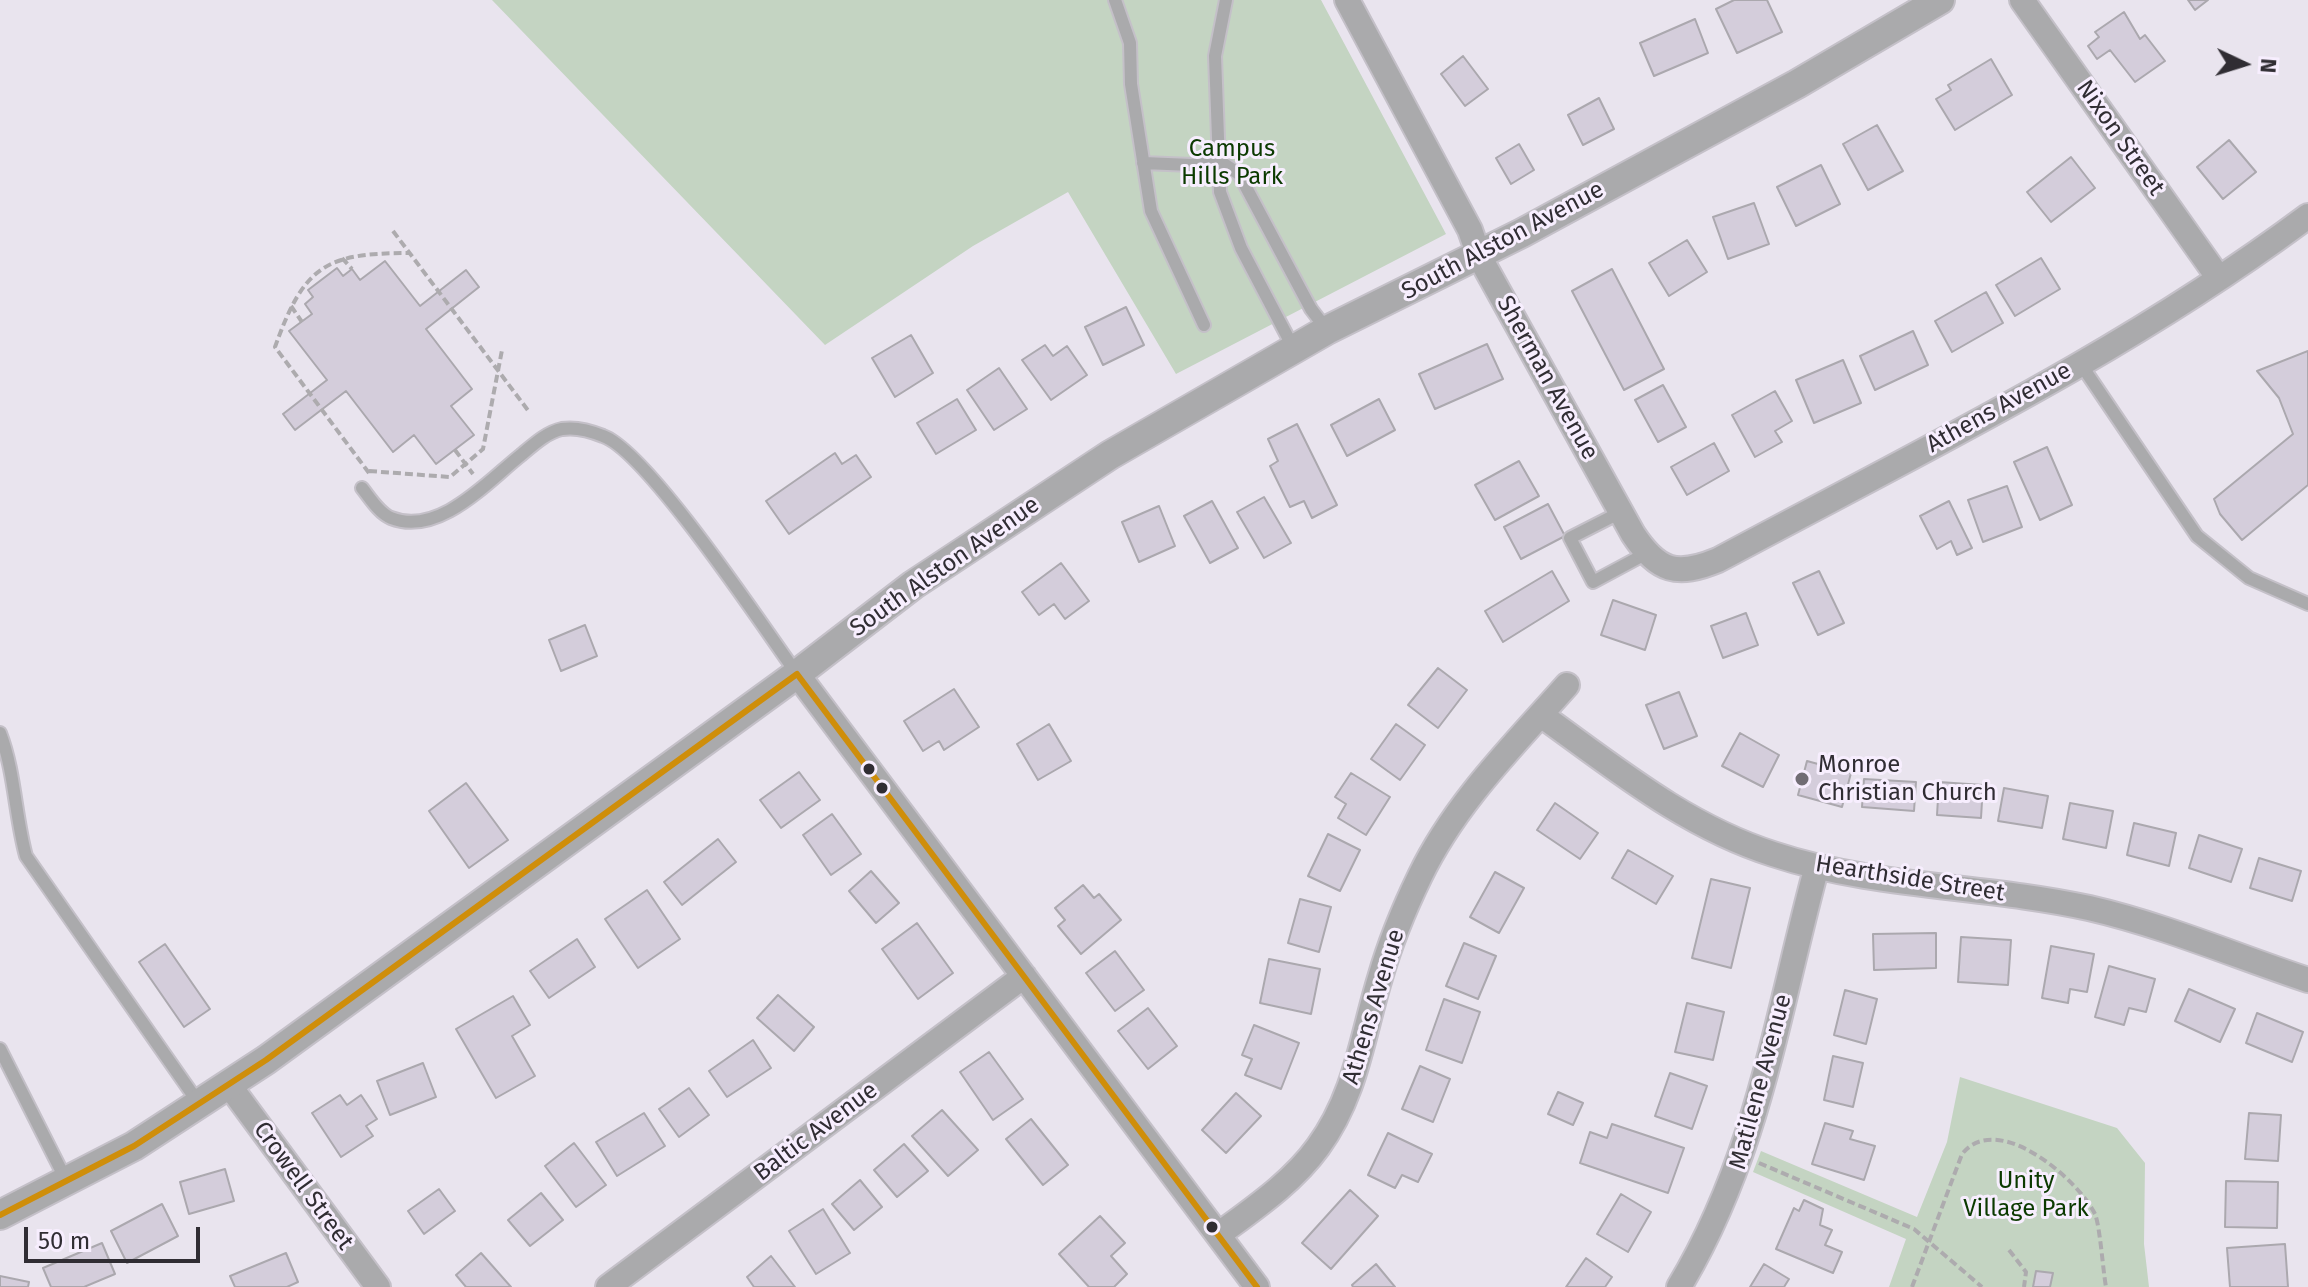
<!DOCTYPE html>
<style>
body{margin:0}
#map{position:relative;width:2308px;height:1287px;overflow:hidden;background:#e9e4ee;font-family:"Fira Sans",sans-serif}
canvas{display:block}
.north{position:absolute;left:2204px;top:24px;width:80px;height:80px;-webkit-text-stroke:6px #f7eefe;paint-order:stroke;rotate:94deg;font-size:22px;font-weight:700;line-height:32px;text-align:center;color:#302d33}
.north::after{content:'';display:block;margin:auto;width:28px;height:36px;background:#302d33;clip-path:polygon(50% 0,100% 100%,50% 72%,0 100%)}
.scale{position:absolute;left:24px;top:1227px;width:176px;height:36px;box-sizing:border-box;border:4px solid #302d33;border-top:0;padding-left:10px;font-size:24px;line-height:28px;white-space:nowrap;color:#302d33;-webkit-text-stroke:6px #f7eefe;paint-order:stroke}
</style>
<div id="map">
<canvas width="2308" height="1287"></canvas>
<div class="north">N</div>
<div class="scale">50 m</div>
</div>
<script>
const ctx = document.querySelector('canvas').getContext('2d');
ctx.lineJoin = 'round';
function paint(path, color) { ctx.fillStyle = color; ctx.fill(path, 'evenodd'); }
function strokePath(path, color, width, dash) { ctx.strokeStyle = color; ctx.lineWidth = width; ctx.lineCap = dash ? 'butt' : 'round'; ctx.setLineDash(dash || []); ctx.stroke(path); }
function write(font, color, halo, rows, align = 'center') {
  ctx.font = font + ' "Fira Sans",sans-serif'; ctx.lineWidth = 6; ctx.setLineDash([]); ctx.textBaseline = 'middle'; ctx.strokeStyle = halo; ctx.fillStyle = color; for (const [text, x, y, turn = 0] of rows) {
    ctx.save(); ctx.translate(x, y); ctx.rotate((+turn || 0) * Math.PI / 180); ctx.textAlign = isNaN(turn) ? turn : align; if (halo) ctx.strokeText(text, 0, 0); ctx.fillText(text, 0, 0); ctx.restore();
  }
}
paint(new Path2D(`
 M 492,0 L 1321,0 L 1446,234 L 1176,374 L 1068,192 L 973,246 L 825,345 Z
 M 1960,1077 L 2117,1128 L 2145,1163 L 2144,1244 L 2149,1287 L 1889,1287 L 1906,1239 L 1753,1172 L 1761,1151 L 1917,1217 L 1947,1142 Z`), '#c4d4c2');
const building = new Path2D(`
 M 1734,0 L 1767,0 L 1782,32 L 1737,53 L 1716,9 Z
 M 2188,0 L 2208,0 L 2195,10 Z
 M 2124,12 L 2140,39 L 2145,35 L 2165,61 L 2135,82 L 2110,50 L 2097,59 L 2088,46 L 2099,37 L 2095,32 Z
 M 1695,19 L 1708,53 L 1654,76 L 1640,43 Z
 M 1463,56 L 1488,89 L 1465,106 L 1441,74 Z
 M 1991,59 L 2012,95 L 1955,130 L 1936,99 L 1951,90 L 1948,85 Z
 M 1599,98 L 1614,129 L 1583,145 L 1568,115 Z
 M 1877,125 L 1903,171 L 1868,190 L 1843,144 Z
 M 2229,140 L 2256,172 L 2223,199 L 2197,167 Z
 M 1519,144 L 1534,170 L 1511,184 L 1496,158 Z
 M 2071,157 L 2095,188 L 2051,222 L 2027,192 Z
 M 1821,165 L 1840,204 L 1796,226 L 1777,187 Z
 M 1754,203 L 1769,244 L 1728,259 L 1713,217 Z
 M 1687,240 L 1707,272 L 1669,296 L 1649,263 Z
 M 2041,258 L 2060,289 L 2015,316 L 1996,285 Z
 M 385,261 L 420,306 L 466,270 L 479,287 L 426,329 L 472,389 L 451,406 L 474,435 L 436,464 L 414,435 L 393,452 L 346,391 L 295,430 L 283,414 L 327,380 L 289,331 L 312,314 L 305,304 L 313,297 L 308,290 L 337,268 L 343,276 L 352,269 L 360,280 Z
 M 1612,269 L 1664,369 L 1624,390 L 1572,291 Z
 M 1986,292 L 2003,323 L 1952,352 L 1935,321 Z
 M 1126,307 L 1144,345 L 1103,365 L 1085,327 Z
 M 1913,331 L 1928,365 L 1875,390 L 1860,356 Z
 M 911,335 L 933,373 L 895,397 L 872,358 Z
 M 1487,344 L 1503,379 L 1435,409 L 1419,374 Z
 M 1045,345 L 1053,356 L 1067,346 L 1087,375 L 1051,400 L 1022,360 Z
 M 2308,351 L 2308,485 L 2242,540 L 2220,514 L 2214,499 L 2293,434 L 2279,398 L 2257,371 Z
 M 1843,360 L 1861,403 L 1814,423 L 1796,380 Z
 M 999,368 L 1027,409 L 994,430 L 967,390 Z
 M 1663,385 L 1686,427 L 1658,442 L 1635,400 Z
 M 1775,391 L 1792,421 L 1775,431 L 1782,442 L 1755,457 L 1732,415 Z
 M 957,399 L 976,430 L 936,454 L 917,423 Z
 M 1379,399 L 1395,430 L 1347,456 L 1331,425 Z
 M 1297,424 L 1337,505 L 1312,518 L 1304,501 L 1290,507 L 1270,466 L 1278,461 L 1268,439 Z
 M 1714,443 L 1729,471 L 1687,495 L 1671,467 Z
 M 2047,447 L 2072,505 L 2040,520 L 2014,462 Z
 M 835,453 L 842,464 L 856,455 L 871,477 L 789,534 L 766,501 Z
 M 1519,461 L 1539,496 L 1495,520 L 1475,485 Z
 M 2007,486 L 2022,527 L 1983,542 L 1968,500 Z
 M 1264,497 L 1291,543 L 1264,558 L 1237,512 Z
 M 1212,501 L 1238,548 L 1210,563 L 1184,516 Z
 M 1949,501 L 1972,548 L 1957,555 L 1951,541 L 1937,549 L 1920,516 Z
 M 1548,504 L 1565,536 L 1521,559 L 1504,527 Z
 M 1159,506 L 1175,546 L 1139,562 L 1122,522 Z
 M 1061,563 L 1089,601 L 1065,619 L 1054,604 L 1039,615 L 1022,592 Z
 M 1552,571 L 1569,601 L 1503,642 L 1485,611 Z
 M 1819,571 L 1844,623 L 1818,635 L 1793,583 Z
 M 1613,600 L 1656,615 L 1645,650 L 1601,635 Z
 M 1746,613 L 1758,645 L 1723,658 L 1711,626 Z
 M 585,625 L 597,656 L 561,671 L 549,640 Z
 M 1438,668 L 1467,690 L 1438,728 L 1408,705 Z
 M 954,689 L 979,727 L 944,750 L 939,741 L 923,751 L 904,721 Z
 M 1679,692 L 1697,736 L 1664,749 L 1646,705 Z
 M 1049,724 L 1071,761 L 1038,780 L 1017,744 Z
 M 1396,724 L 1425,745 L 1400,780 L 1371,759 Z
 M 1740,733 L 1779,755 L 1763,787 L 1722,766 Z
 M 1807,761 L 1851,773 L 1842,807 L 1798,795 Z
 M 799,772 L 820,800 L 781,828 L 760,800 Z
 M 1351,773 L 1390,797 L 1366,835 L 1338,818 L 1346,804 L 1335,797 Z
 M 1864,779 L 1916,782 L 1914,811 L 1862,807 Z
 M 1939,782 L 1983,785 L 1981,818 L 1937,815 Z
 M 466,783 L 508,840 L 469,868 L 429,811 Z
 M 2004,788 L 2048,796 L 2042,828 L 1998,821 Z
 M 1555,803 L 1598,833 L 1580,859 L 1537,830 Z
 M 2070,803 L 2113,811 L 2106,848 L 2063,839 Z
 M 832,814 L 861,854 L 831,875 L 803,835 Z
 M 2134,823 L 2176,833 L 2169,866 L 2127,855 Z
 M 1328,834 L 1360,850 L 1340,891 L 1308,876 Z
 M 2199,835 L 2242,849 L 2231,882 L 2189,868 Z
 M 718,839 L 736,862 L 682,905 L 664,882 Z
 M 1628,850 L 1673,876 L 1656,904 L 1612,878 Z
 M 2259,858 L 2301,871 L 2292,901 L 2250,888 Z
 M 871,871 L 899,903 L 876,923 L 849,891 Z
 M 1495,872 L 1524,888 L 1499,933 L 1470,917 Z
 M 1711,879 L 1750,888 L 1731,968 L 1692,958 Z
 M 1083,885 L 1094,898 L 1099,894 L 1121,920 L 1081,954 L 1058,926 L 1065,920 L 1055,908 Z
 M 647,890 L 680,939 L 638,968 L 605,919 Z
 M 1300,899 L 1331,907 L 1319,952 L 1288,943 Z
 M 917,923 L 953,973 L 918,999 L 882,949 Z
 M 1936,933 L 1936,968 L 1874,970 L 1873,934 Z
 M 1961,937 L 2011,940 L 2008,985 L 1958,982 Z
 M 577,939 L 595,967 L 549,998 L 530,971 Z
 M 1464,943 L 1496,956 L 1478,999 L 1446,986 Z
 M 165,944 L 210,1009 L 184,1027 L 139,962 Z
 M 2051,946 L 2094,954 L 2087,992 L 2070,989 L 2068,1003 L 2042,998 Z
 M 1115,951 L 1144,990 L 1115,1011 L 1086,973 Z
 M 1269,959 L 1320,969 L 1311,1014 L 1260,1003 Z
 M 2109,966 L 2155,979 L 2146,1012 L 2129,1008 L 2124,1025 L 2095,1017 Z
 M 2189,989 L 2235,1009 L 2220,1042 L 2175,1021 Z
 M 1845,990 L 1877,999 L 1866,1044 L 1834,1035 Z
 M 778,995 L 814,1027 L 794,1051 L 757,1018 Z
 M 513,996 L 530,1025 L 512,1036 L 535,1076 L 496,1098 L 456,1029 Z
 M 1444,999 L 1480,1012 L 1462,1063 L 1426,1050 Z
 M 1687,1003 L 1724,1012 L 1713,1060 L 1675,1052 Z
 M 1148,1008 L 1177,1046 L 1148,1069 L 1118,1031 Z
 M 2257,1013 L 2303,1032 L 2292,1062 L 2246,1043 Z
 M 1254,1025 L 1299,1043 L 1281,1089 L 1245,1075 L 1252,1059 L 1242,1055 Z
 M 753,1040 L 771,1068 L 727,1097 L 709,1071 Z
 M 989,1052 L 1023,1099 L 993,1120 L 960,1072 Z
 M 1833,1056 L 1863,1063 L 1853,1107 L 1824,1100 Z
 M 423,1063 L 436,1097 L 390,1115 L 377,1081 Z
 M 1420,1066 L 1450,1079 L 1433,1122 L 1402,1109 Z
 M 1670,1073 L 1707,1086 L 1692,1129 L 1655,1116 Z
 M 689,1088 L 709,1115 L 679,1137 L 659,1109 Z
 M 1558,1092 L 1583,1103 L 1573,1125 L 1548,1114 Z
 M 1236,1093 L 1261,1116 L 1226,1153 L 1202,1130 Z
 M 340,1095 L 347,1105 L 361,1095 L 377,1119 L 366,1126 L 373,1136 L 341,1157 L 312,1113 Z
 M 942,1110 L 978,1150 L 948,1176 L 912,1136 Z
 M 644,1113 L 665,1146 L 617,1176 L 596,1142 Z
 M 2249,1113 L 2281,1115 L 2278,1161 L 2245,1159 Z
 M 1031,1119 L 1068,1165 L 1043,1185 L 1006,1139 Z
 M 1825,1123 L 1853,1131 L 1850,1139 L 1875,1146 L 1864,1180 L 1812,1164 Z
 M 1612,1124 L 1684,1148 L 1668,1193 L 1580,1163 L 1590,1132 L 1607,1138 Z
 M 1388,1133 L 1432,1154 L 1418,1182 L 1402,1175 L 1395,1188 L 1368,1175 Z
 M 574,1143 L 606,1185 L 576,1207 L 545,1166 Z
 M 904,1144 L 928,1171 L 897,1197 L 874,1170 Z
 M 225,1169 L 234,1201 L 189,1214 L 180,1182 Z
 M 860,1180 L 882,1207 L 854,1230 L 832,1204 Z
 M 2226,1181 L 2278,1182 L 2277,1228 L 2225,1227 Z
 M 439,1189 L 455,1211 L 424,1234 L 408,1211 Z
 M 1350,1190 L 1378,1216 L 1331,1269 L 1302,1243 Z
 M 541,1193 L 563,1220 L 530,1246 L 508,1220 Z
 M 1621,1194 L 1651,1212 L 1628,1252 L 1597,1234 Z
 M 1804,1200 L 1823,1209 L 1820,1225 L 1832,1230 L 1825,1245 L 1842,1252 L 1833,1273 L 1776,1249 L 1794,1208 L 1799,1211 Z
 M 162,1204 L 178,1236 L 127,1263 L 111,1231 Z
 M 823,1209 L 850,1253 L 816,1274 L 789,1231 Z
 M 1100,1216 L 1125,1243 L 1111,1256 L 1127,1274 L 1114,1287 L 1089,1287 L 1059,1254 Z
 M 102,1243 L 115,1274 L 84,1287 L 51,1287 L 43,1268 Z
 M 2285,1244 L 2288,1287 L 2230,1287 L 2227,1248 Z
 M 286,1253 L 298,1282 L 287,1287 L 235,1287 L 230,1276 Z
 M 481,1253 L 511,1287 L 466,1287 L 456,1275 Z
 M 771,1256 L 795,1287 L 754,1287 L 747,1277 Z
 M 1586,1258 L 1612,1277 L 1605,1287 L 1566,1287 Z
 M 1376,1264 L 1395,1287 L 1353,1287 L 1352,1285 Z
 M 1764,1264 L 1789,1279 L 1784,1287 L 1750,1287 Z
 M 2036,1271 L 2053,1273 L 2050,1287 L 2033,1287 Z
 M 0,1276 L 29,1282 L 28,1287 L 0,1287 Z`);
paint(building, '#d4cddb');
strokePath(building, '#aba8ae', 2);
const service = new Path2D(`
 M 1115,0 L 1130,43 L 1131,84 L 1151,211 L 1204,325
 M 1226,0 L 1215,56 L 1220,192 L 1241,248 L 1294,349
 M 1143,163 L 1192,165 L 1218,160 L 1239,174 L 1311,309 L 1327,330
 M 2080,363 L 2197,536 L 2249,578 L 2308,604
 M 362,488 C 370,498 379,513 391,518 C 439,537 488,481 521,455 C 533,445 547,432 562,429 C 575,427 591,431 603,436 C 647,451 764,628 797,674
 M 1621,512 L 1570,538 L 1593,582 L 1647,553
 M 0,733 C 15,772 15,816 26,856 L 200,1105
 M 0,1049 L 67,1182`);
const minor = new Path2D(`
 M 1347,0 L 1470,230 L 1479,256 L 1633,534 C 1658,572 1677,577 1718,560 C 1917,453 2126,352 2308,216
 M 2022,0 L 2218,277
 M 797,674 L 1257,1287
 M 1541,715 C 1615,768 1685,826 1773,854 C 1875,888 1985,885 2089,908 C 2163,925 2236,956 2308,980
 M 229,1085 L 378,1287
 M 1218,1235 C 1253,1209 1292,1183 1318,1147 C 1356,1095 1362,1037 1380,978 C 1390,943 1404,909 1420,876 C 1455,803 1514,745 1567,685
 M 608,1287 L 1024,976
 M 1679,1287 C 1759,1154 1777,1013 1817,866`);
const tertiary = new Path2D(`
 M 0,1215 L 134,1146 L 266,1060 L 797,674 L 913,585 L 1110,455 L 1327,330 L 1522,233 L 1797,84 L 1940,0`);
strokePath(service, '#c4c0c8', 16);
strokePath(minor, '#c4c0c8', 28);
strokePath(tertiary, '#c4c0c8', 32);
strokePath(new Path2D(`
 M 393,231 L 530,413
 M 342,258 L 352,269
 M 291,306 L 302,322
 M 455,450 L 473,474
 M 369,471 L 450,477 L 483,449 L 502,350
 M 369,473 L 275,347 C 304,266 325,253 409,253
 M 1759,1163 L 1914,1229 L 1982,1287
 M 2009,1250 L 2026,1272 L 2024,1287
 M 1912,1287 L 1962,1154 C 1997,1110 2077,1178 2095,1214 C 2100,1226 2103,1271 2106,1287`), '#adabae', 4, [8, 4]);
strokePath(service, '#aaaaac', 12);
strokePath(minor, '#aaaaac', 24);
strokePath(tertiary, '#aaaaac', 28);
strokePath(new Path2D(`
 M 0,1215 L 134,1146 L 266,1060 L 797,674 L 1257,1287`), '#cf8e0a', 6);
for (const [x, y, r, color] of [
 [869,769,7,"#302d33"],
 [1802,779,8,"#716d74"],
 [882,788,7,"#302d33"],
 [1212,1227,7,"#302d33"]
]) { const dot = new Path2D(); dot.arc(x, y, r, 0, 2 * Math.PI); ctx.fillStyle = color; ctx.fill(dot); strokePath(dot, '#f7eefe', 3); }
write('24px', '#302d33', '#f7eefe', [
 ["Nixon Street",2120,138,55],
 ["South Alston Avenue",1503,241,-28],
 ["Sherman Avenue",1547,378,61],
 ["Athens Avenue",1999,408,-29],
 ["South Alston Avenue",945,567,-35],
 ["Hearthside Street",1910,879,9],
 ["Athens Avenue",1374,1007,-73],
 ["Matilene Avenue",1761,1082,-75],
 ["Baltic Avenue",816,1132,-37],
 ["Crowell Street",303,1186,54]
]);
write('24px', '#0b3a00', '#f7eefe', [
 ["Campus",1232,149],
 ["Hills Park",1232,177],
 ["Unity",2026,1181],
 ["Village Park",2026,1209]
]);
write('24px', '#302d33', '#f7eefe', [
 ["Monroe",1818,765],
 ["Christian Church",1818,793]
], 'left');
</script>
